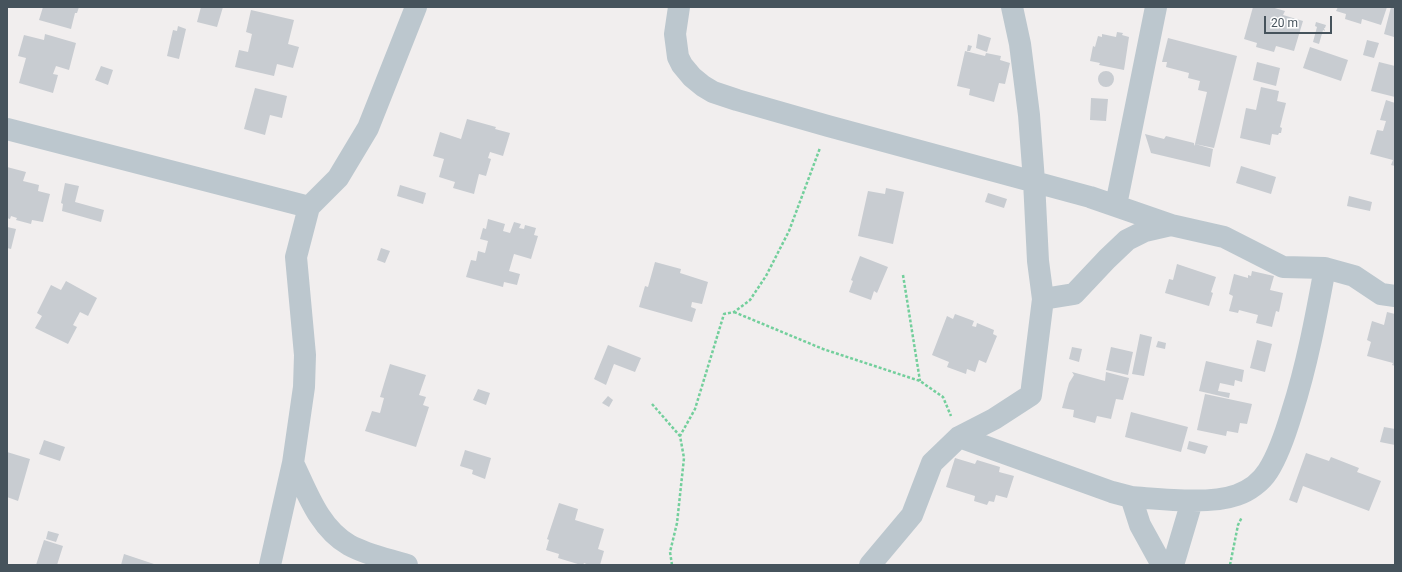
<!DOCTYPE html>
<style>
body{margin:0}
#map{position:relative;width:1402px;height:572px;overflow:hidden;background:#f1eeee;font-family:Roboto,sans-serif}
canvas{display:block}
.frame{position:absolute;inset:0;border:8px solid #46535c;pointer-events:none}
.scale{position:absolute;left:1264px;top:16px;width:68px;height:18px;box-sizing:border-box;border:2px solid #46535c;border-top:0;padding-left:5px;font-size:12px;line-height:14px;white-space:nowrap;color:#46535c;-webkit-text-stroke:3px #fff;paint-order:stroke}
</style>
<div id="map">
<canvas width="1402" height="572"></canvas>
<div class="frame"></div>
<div class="scale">20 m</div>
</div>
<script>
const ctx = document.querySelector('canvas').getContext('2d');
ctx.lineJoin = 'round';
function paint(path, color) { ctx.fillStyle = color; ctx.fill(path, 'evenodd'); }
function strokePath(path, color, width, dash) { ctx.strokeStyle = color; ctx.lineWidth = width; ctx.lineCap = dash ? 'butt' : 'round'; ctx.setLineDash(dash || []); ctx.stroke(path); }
paint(new Path2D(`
 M 43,7 L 79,7 L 77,13 L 75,13 L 71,29 L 39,20 Z
 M 201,7 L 223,7 L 217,27 L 197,22 Z
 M 1253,7 L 1271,7 L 1285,11 L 1283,15 L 1303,21 L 1294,51 L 1276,46 L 1274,52 L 1256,47 L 1257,43 L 1244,39 Z
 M 1338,7 L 1387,7 L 1381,25 L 1362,19 L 1361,24 L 1345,19 L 1346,14 L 1336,11 Z
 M 1391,7 L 1395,7 L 1394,37 L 1384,34 Z
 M 251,10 L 294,20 L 288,44 L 299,47 L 293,68 L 277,64 L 274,76 L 235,67 L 239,50 L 248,52 L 252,34 L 246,32 Z
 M 1316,22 L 1326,25 L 1325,28 L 1324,28 L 1325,31 L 1323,30 L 1319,44 L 1313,42 L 1317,27 L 1315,26 Z
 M 178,26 L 186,29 L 179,59 L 167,56 L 173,30 L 177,31 Z
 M 1117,32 L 1123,33 L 1122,35 L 1129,37 L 1124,70 L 1099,65 L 1100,63 L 1090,61 L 1093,46 L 1095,47 L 1098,36 L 1102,37 L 1102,34 L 1116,37 Z
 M 45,34 L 76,43 L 69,70 L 56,66 L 53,74 L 58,75 L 53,93 L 19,83 L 26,58 L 18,56 L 24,35 L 44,40 Z
 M 978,34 L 991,38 L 987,52 L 976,48 Z
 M 1168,38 L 1237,56 L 1214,148 L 1195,144 L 1207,92 L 1198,90 L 1200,81 L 1188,78 L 1189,73 L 1166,67 L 1167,62 L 1162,62 Z
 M 1367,40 L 1379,43 L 1374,58 L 1363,55 Z
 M 968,45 L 972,46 L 970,51 L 967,51 Z
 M 1310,47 L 1348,60 L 1341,81 L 1303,68 Z
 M 965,51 L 985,56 L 986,53 L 1001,56 L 1000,60 L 1010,63 L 1005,84 L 999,83 L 994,102 L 969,95 L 970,89 L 957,86 Z
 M 1257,62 L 1280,68 L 1276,86 L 1253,80 Z
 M 1379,62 L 1395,66 L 1395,97 L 1371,91 Z
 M 101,66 L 113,70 L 108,85 L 95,80 Z
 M1098 79a8 8 0 1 1 16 0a8 8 0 1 1-16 0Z
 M 1261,87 L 1279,91 L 1277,101 L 1286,103 L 1280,127 L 1282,128 L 1281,133 L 1279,133 L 1278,135 L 1272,134 L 1270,145 L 1240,138 L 1246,108 L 1256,110 Z
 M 255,88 L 287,96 L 282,118 L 270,115 L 265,135 L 244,129 Z
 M 1091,98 L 1108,99 L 1106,121 L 1090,120 Z
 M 1386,100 L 1395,103 L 1395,166 L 1391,165 L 1393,160 L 1370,154 L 1377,130 L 1383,131 L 1386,121 L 1380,120 Z
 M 467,119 L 496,127 L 495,129 L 510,133 L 503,156 L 490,152 L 488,158 L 491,159 L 486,176 L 479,174 L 474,194 L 453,188 L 455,182 L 439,177 L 444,159 L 433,156 L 440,132 L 461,139 Z
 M 1145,134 L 1164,139 L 1166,136 L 1194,143 L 1194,146 L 1195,144 L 1213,149 L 1210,167 L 1151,153 Z
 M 1241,166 L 1276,177 L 1271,194 L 1236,183 Z
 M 7,167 L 26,172 L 23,181 L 39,185 L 38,191 L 50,194 L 43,222 L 32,220 L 31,224 L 16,220 L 17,218 L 11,216 L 10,219 L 7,218 Z
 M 65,183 L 79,186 L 75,202 L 104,210 L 101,222 L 62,211 L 63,204 L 61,203 Z
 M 400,185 L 426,193 L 423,204 L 397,196 Z
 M 886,188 L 904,192 L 893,244 L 858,236 L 868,191 L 885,194 Z
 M 988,193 L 1007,199 L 1004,208 L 985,202 Z
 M 1349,196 L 1372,202 L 1370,211 L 1347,206 Z
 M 488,219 L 505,224 L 503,231 L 510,233 L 514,222 L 521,224 L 519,228 L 524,229 L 525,225 L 536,228 L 534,235 L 538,236 L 531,259 L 514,254 L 509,271 L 520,274 L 517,285 L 504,282 L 503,287 L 466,277 L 471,260 L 476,261 L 478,251 L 485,253 L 488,241 L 480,239 L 483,228 L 486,229 Z
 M 7,227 L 16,229 L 11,249 L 7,248 Z
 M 381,248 L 390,251 L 385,263 L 377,260 Z
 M 860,256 L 888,267 L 877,293 L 874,291 L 871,300 L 849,292 L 853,281 L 851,280 Z
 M 655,262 L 681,269 L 680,273 L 708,282 L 702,304 L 692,302 L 691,307 L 696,309 L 692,322 L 639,307 L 645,286 L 648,287 Z
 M 1177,264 L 1216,277 L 1211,292 L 1213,293 L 1209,306 L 1165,293 L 1169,279 L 1173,280 Z
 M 1252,271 L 1274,276 L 1270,290 L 1283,293 L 1279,312 L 1276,311 L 1272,327 L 1256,323 L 1258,315 L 1239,310 L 1238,313 L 1229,311 L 1233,296 L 1229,294 L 1234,274 L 1248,278 L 1248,275 L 1251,276 Z
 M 66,281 L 97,298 L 88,316 L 80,312 L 73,325 L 77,327 L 68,344 L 35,328 L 42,316 L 37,313 L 51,285 L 61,290 Z
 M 1387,312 L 1395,314 L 1395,366 L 1392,365 L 1393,363 L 1367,356 L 1371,342 L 1367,340 L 1372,321 L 1384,325 Z
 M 955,314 L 974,321 L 972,326 L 976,327 L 977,323 L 994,330 L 993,334 L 997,336 L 986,363 L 979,360 L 975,372 L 967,369 L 966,374 L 947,367 L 949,362 L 932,355 L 947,316 L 953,319 Z
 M 1140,334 L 1152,337 L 1144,376 L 1132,374 Z
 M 1257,340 L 1272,344 L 1265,372 L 1250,368 Z
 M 1158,341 L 1166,343 L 1165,349 L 1156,347 Z
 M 608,345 L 641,358 L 635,372 L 614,364 L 606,385 L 594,379 Z
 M 1072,347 L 1082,349 L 1079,362 L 1069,359 Z
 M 1111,347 L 1133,352 L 1128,375 L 1106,370 Z
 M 1206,361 L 1244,370 L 1242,382 L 1235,380 L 1234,386 L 1220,383 L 1218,391 L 1230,393 L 1229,398 L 1199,391 Z
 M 390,364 L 426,375 L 419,395 L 426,397 L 423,405 L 429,407 L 416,447 L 365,431 L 372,411 L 380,413 L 384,398 L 380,397 Z
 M 1072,372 L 1105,381 L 1106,372 L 1129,378 L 1123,400 L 1116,399 L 1111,419 L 1097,416 L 1095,423 L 1073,417 L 1074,410 L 1062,408 L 1069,383 L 1074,375 Z
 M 478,389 L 490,393 L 486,405 L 473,400 Z
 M 1205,394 L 1252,404 L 1247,424 L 1240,423 L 1238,433 L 1227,431 L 1226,436 L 1197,430 Z
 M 608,396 L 613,400 L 609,407 L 602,403 Z
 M 1131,412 L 1188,427 L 1181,452 L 1125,437 Z
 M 1384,427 L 1395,429 L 1395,445 L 1380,442 Z
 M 44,440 L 65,447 L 60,461 L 39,454 Z
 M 1189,441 L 1208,446 L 1205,454 L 1187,449 Z
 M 465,450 L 491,458 L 485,479 L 472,474 L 473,470 L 460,466 Z
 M 7,452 L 30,459 L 18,501 L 7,497 Z
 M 1306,453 L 1329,461 L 1331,457 L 1359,468 L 1357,472 L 1381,481 L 1369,511 L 1303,486 L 1297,503 L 1289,500 Z
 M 955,458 L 975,464 L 977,460 L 1000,467 L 999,472 L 1014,476 L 1007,498 L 996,495 L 994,502 L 989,501 L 987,505 L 974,501 L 975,496 L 946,487 Z
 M 559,503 L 578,509 L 575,520 L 604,529 L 598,549 L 604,551 L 600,565 L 589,565 L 584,563 L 583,565 L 581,565 L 558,558 L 559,554 L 546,550 L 549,540 L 547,539 Z
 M 48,531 L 59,534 L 56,542 L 46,539 Z
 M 44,540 L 63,546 L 57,565 L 36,565 Z
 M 124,554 L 157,565 L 121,565 Z`), '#c8ccd1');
strokePath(new Path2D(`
 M 903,275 L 920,381
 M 734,312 L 823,349 L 920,381 L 943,397 L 951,416
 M 652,404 L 680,436
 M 672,565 L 670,552 L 677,523 L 684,458 L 680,436 L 695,409 L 724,314 L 734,312 L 750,300 L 766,276 L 789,231 L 820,148
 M 1230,565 L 1238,525 L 1242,517`), '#73cf9c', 2.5, [3, 2]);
strokePath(new Path2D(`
 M 679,7 L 675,34 L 678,57 L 682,65 L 692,77 L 703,86 L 713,92 L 737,100 L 828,126 L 1090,197 L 1171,225
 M 1012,7 L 1020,44 L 1029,115 L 1034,181 L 1038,261 L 1043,299
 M 7,129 L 309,207
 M 1116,205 L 1156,7
 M 959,437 L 1112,492 L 1131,497 L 1140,525 L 1162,565
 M 293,463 C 307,492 319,528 349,545 C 367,555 388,559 407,565
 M 1131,497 C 1161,499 1209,505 1237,495 C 1249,491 1261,482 1268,471 C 1279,454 1286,432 1292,412 C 1307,365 1316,317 1325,268
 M 270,565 L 293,463 L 304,387 L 305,355 L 296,257 L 309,207 L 338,178 L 368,128 L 416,7
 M 870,565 L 912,515 L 932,463 L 959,437 L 994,419 L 1031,395 L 1043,299 L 1074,294 L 1107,259 L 1127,240 L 1145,231 L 1171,225 L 1224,237 L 1283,267 L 1325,268 L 1354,276 L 1381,294 L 1395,296
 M 1173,565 L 1192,501`), '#bcc7ce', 22);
</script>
